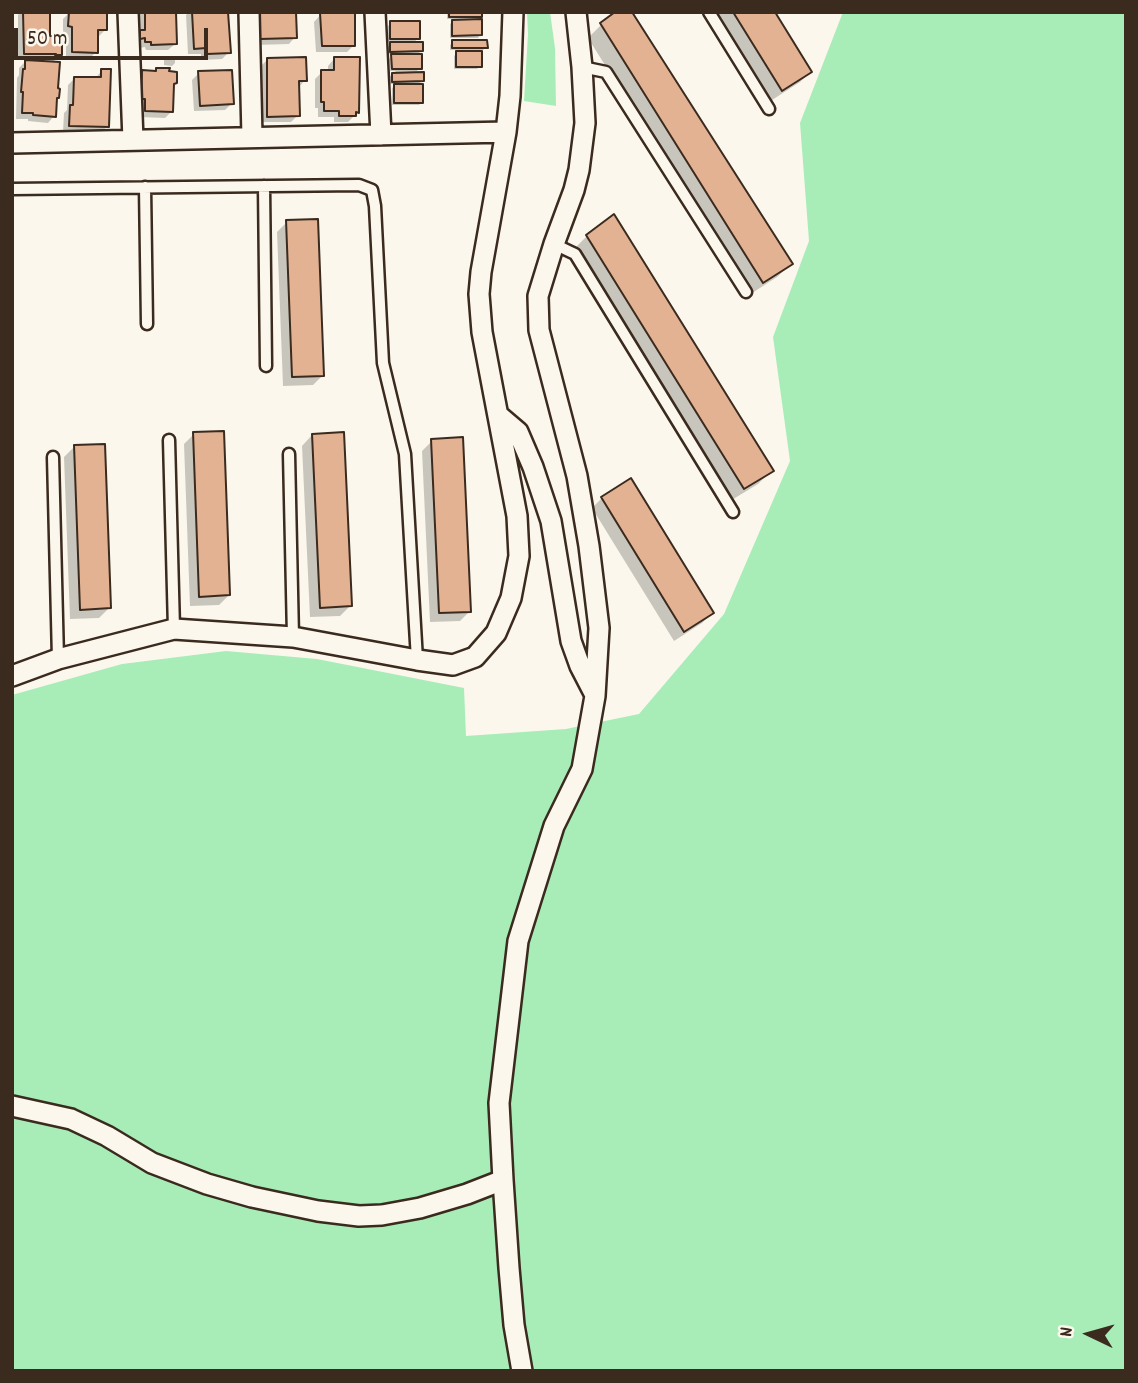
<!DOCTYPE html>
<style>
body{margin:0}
#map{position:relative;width:1138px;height:1383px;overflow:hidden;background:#fbf7ec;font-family:Dekko,sans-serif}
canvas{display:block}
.frame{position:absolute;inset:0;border:14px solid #3b2a1e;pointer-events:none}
.north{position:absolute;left:1054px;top:1299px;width:70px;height:70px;-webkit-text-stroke:5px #fbf7ec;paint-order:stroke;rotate:275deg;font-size:19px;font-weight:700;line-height:28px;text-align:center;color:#3b2a1e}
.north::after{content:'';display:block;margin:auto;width:24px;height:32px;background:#3b2a1e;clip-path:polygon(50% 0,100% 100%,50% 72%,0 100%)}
.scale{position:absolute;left:14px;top:28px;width:194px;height:32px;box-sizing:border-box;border:4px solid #3b2a1e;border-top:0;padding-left:9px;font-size:21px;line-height:24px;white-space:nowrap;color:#3b2a1e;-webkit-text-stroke:5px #fbf7ec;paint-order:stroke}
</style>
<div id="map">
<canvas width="1138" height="1383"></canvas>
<div class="frame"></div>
<div class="north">N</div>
<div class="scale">50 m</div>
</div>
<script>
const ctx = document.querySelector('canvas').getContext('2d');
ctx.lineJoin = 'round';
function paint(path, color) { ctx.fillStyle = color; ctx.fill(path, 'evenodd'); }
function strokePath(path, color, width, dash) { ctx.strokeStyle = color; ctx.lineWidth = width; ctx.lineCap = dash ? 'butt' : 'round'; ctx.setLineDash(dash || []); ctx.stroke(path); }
paint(new Path2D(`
 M 527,12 L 550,12 L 555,48 L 556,106 L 524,101 L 528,34 Z
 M 843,12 L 1126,12 L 1126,1371 L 12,1371 L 12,695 L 122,664 L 226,651 L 317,659 L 464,688 L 466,736 L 566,729 L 639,714 L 724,614 L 790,461 L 773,337 L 809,241 L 800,123 Z`), '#a8edb8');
paint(new Path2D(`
 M 21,12 L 48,12 L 48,37 L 60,55 L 52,63 L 55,99 L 54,116 L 48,123 L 28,121 L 28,119 L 16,119 L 17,78 L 19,75 L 19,68 L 27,60 L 18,60 L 18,15 Z
 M 67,12 L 99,12 L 105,30 L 99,36 L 96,36 L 96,52 L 89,59 L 66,58 L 66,33 L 63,32 L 63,19 L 67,15 Z
 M 139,12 L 175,12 L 175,44 L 168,50 L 146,50 L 145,47 L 139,48 L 134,38 L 139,33 Z
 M 189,12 L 227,12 L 229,52 L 222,59 L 201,60 L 201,54 L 188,54 L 186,15 Z
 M 254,12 L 295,12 L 295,37 L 289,44 L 255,45 Z
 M 323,12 L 354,45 L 347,52 L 316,52 L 314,22 Z
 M 447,12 L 481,12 L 481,16 L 475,21 L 480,35 L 478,38 L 450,38 L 450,24 L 455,19 L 447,19 Z
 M 717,12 L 773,12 L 810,72 L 800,82 L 772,100 Z
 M 391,23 L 418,38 L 413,44 L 421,51 L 416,56 L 420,68 L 414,74 L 422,81 L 417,85 L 422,102 L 419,105 L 392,105 L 392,88 L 397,84 L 390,84 L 389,77 L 396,71 L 390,71 L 389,59 L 395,54 L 388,54 L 388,47 L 393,41 L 388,42 L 388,26 Z
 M 602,24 L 791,264 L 777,277 L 749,295 L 588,38 Z
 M 453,42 L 486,47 L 483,50 L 480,50 L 480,66 L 477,69 L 454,69 L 454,56 L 460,50 L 450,50 L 450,45 Z
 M 167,58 L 175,58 L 175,63 L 172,66 L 164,65 L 164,60 Z
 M 334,59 L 358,112 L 348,122 L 334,122 L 334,117 L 318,117 L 318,108 L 315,108 L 315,79 L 322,72 L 328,72 L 328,66 Z
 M 267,60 L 305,80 L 299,87 L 298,115 L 291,122 L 262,122 L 261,66 Z
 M 102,70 L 107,126 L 101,133 L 63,132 L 64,113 L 67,110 L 68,85 L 75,78 L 95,79 Z
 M 157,70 L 172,85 L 171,112 L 165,118 L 139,117 L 136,79 L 143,72 L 154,73 Z
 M 199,73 L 232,103 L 225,110 L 194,111 L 192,80 Z
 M 287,222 L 323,375 L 313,385 L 283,386 L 277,232 Z
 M 587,236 L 772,470 L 758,484 L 730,501 L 574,249 Z
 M 194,434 L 229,595 L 219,605 L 190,606 L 184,444 Z
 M 312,435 L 350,606 L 340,616 L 310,617 L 302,446 Z
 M 432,441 L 470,611 L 460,621 L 430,622 L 422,451 Z
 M 74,447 L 109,608 L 99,618 L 70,619 L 64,457 Z
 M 602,498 L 712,613 L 702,623 L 674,641 L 592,508 Z`), '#0003');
const building = new Path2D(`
 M 23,12 L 50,12 L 50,36 L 62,36 L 62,55 L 55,55 L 56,54 L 24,54 Z
 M 69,12 L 107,13 L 107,30 L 98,30 L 98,53 L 72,52 L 72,27 L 68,26 Z
 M 145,12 L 176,12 L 177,44 L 151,45 L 151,42 L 145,42 L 145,38 L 140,39 L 140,30 L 145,30 Z
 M 192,12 L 228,12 L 231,53 L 207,54 L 206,48 L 194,49 Z
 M 260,12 L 296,12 L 297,38 L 260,39 Z
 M 323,12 L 355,13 L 355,46 L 322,46 L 320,13 Z
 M 449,12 L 482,12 L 482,17 L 449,17 Z
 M 615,12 L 632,12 L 793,264 L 763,283 L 600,23 Z
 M 733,12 L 775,12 L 812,72 L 782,91 Z
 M 482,19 L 482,35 L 452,36 L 452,20 Z
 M 390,21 L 420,21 L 420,39 L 390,39 Z
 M 452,40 L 487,40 L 488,48 L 452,48 Z
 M 390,42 L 423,42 L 423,51 L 390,52 Z
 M 456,51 L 482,51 L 482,67 L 456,67 Z
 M 391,54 L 422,54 L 422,69 L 392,69 Z
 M 306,57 L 307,81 L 299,81 L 300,116 L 267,117 L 267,58 Z
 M 334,57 L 360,57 L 359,113 L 356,112 L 356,116 L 339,116 L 339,111 L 324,111 L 324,102 L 321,102 L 321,70 L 334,70 Z
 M 25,60 L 60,62 L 58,88 L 60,89 L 59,98 L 57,98 L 56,117 L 33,115 L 33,113 L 22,113 L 23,92 L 21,92 L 23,69 L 25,69 Z
 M 156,68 L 170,68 L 169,71 L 177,72 L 177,83 L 174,84 L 173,112 L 145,111 L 145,99 L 141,99 L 142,70 L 156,71 Z
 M 101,69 L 111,69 L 109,127 L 69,126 L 70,105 L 73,105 L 74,77 L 101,77 Z
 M 232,70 L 234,104 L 200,106 L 198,71 Z
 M 424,72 L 424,81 L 392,82 L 392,73 Z
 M 394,84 L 423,84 L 423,103 L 394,103 Z
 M 614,214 L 774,471 L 744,489 L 586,235 Z
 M 318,219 L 324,376 L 292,377 L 286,220 Z
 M 224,431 L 230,595 L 199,597 L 193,432 Z
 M 344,432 L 352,606 L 320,608 L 312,434 Z
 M 463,437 L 471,612 L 439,613 L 431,439 Z
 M 105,444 L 111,608 L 80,610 L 74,445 Z
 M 631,478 L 714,613 L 684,632 L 601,497 Z`);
paint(building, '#e2b293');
strokePath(building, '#3b2a1e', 2);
const service = new Path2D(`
 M 709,12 L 769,109
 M 582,67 L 606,72 L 746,292
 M 264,186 L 266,366
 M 145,187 L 147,324
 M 12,189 L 359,185 L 372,190 L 375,206 L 383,363 L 405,454 L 417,660
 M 554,244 L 575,254 L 733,512
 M 169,440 L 174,629
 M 289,454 L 293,637
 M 53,457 L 58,659`);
const minor = new Path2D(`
 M 128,12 L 133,140
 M 249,12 L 252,137
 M 375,12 L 381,135
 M 12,143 L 506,132
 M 498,415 L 518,432 L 533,467 L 551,521 L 571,641 L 580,666 L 595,695
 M 12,676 L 58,659 L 174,629 L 293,637 L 417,660 L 453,665 L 475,657 L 496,633 L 511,598 L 519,556 L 517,516 L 482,332 L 479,294 L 481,272 L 506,132 L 510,96 L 513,12
 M 12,1106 L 71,1119 L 107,1136 L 152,1163 L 207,1184 L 252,1197 L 318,1211 L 359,1216 L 382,1215 L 420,1208 L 467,1194 L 503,1180
 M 522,1371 L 514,1325 L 509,1268 L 503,1180 L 499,1103 L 518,941 L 554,826 L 582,769 L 595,696 L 599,628 L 589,546 L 577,476 L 539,330 L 538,296 L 554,244 L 574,190 L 579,170 L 585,123 L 582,67 L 576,12`);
strokePath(service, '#3b2a1e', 15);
strokePath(minor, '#3b2a1e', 24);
strokePath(service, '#fbf7ec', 10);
strokePath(minor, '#fbf7ec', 19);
</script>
